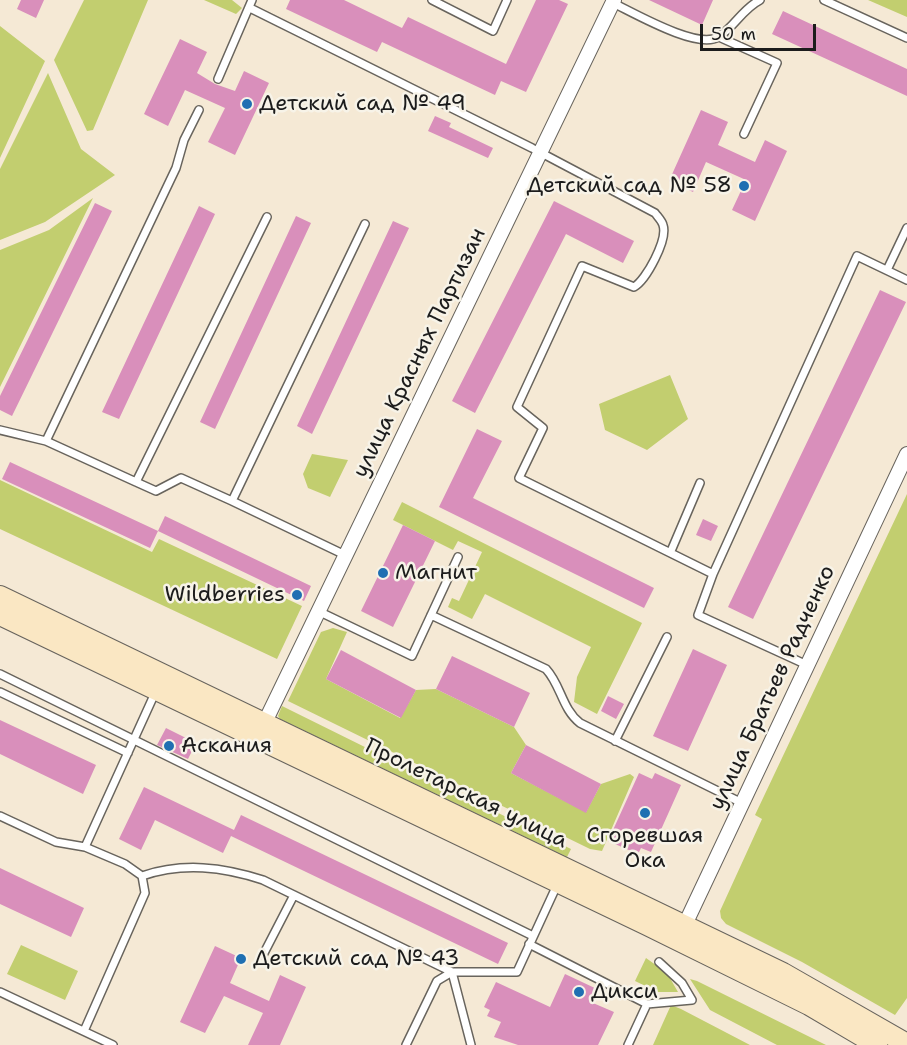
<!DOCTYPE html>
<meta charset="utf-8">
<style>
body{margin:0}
#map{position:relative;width:907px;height:1045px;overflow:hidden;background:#f5e9d5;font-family:"Shantell Sans",sans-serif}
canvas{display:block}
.scale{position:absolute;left:700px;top:24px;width:116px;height:27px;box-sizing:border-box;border:3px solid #1c1c1c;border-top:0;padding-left:8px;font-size:18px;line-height:21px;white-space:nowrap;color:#1c1c1c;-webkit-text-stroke:4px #f7f3e8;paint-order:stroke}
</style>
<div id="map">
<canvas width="907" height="1045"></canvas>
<div class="scale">50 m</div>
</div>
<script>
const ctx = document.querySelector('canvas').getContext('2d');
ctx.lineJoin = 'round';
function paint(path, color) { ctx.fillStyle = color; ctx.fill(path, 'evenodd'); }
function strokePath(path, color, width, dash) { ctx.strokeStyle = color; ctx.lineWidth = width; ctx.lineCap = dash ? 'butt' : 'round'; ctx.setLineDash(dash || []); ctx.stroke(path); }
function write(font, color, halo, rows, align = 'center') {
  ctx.font = font + ' "Shantell Sans",sans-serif'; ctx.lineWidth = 5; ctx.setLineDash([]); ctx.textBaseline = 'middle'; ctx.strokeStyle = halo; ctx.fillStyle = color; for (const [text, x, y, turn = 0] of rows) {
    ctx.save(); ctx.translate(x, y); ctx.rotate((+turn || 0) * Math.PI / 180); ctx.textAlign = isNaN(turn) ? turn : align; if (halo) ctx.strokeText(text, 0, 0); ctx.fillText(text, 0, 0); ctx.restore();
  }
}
paint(new Path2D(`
 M 84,0 L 148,0 L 93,130 L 87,131 L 54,60 Z
 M 204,0 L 232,0 L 242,8 L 236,14 Z
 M 868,0 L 907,0 L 907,17 Z
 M 0,26 L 45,61 L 0,158 Z
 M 48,73 L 81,149 L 115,175 L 45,222 L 0,240 L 0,169 Z
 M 93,198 L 0,387 L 0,250 L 49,230 Z
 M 670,375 L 688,419 L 647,450 L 605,430 L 599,404 Z
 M 312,454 L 348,460 L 330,497 L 308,488 L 303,474 Z
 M 0,480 L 152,552 L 159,539 L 302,606 L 277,659 L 0,529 Z
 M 907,494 L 907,998 L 895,1015 L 802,962 L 726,924 L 721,918 L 720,911 L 762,819 L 755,815 Z
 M 402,502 L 642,623 L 597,714 L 574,702 L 577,677 L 591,647 L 485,594 L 472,619 L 448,607 L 452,598 L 459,601 L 482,552 L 458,541 L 453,550 L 393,520 Z
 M 333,628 L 347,632 L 326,679 L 400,718 L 416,690 L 436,689 L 514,727 L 526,745 L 511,773 L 586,812 L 601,784 L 630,774 L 634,777 L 602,851 L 590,849 L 288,701 L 321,632 Z
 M 282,706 L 571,849 L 567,857 L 280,719 L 278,716 Z
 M 21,945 L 78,971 L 65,1000 L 7,974 Z
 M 646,958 L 667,973 L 678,992 L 658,992 L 635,981 Z
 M 690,979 L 697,981 L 826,1045 L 777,1045 L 710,1010 Z
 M 671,1005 L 681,1009 L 750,1045 L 653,1045 Z`), '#c2ce6f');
paint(new Path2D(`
 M 21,0 L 44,0 L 36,18 L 17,9 Z
 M 290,0 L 344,0 L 402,28 L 408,17 L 506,64 L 536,0 L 559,0 L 568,4 L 526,92 L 501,81 L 495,95 L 382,42 L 377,52 L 286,9 Z
 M 649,0 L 713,0 L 702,25 Z
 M 783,11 L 907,69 L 907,96 L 772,34 Z
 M 180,39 L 207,52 L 197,73 L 215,84 L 235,91 L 244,71 L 269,83 L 235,155 L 208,142 L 225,108 L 185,90 L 168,126 L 144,114 Z
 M 701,110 L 728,122 L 718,145 L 755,162 L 765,140 L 787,151 L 755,221 L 732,210 L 746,180 L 706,162 L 693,192 L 669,181 Z
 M 435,116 L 451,123 L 449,127 L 493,148 L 488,158 L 428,131 Z
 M 554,201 L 634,241 L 623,263 L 566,234 L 475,413 L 452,401 Z
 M 95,203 L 112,211 L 12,416 L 0,410 L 0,396 Z
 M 199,206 L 215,214 L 119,419 L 102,412 Z
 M 296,216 L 311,223 L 215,429 L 200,422 Z
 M 393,221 L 409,228 L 312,434 L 297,426 Z
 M 880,290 L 906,302 L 753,619 L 728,607 Z
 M 477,429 L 502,441 L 473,498 L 654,588 L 644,608 L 439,507 Z
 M 10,462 L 158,531 L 150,548 L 2,479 Z
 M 165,516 L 311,586 L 304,601 L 158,531 Z
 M 703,519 L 718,526 L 711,541 L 696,535 Z
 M 403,525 L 435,541 L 393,627 L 361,611 Z
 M 693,649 L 727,665 L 688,751 L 653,736 Z
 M 341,650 L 416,690 L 401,718 L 326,679 Z
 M 452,656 L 530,693 L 514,727 L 436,689 Z
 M 608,696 L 624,704 L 616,719 L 601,711 Z
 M 0,720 L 96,765 L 83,794 L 0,754 Z
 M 166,728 L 196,743 L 188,759 L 157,745 Z
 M 526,745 L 601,784 L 586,813 L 511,773 Z
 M 639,773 L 652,779 L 655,773 L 681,785 L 651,852 L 641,848 L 638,854 L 608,841 Z
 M 144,787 L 234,830 L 241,815 L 508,943 L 498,964 L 231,836 L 223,853 L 155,820 L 141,850 L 119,839 Z
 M 0,868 L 84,908 L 71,937 L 0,904 Z
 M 215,946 L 241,958 L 230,983 L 269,1001 L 280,975 L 306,987 L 280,1045 L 248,1045 L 263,1013 L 224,996 L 205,1033 L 180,1022 Z
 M 565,974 L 599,990 L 593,1003 L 614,1012 L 598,1045 L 518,1045 L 494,1037 L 501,1022 L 487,1016 L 490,1010 L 484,1007 L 496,982 L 550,1007 Z`), '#d98fbb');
const lane = new Path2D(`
 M 432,0 L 493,31 L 507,0
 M 824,0 L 907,38
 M 613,3 C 634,13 698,50 718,37 C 734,28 742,9 760,0
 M 250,8 L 532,148 L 655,213 C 658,217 662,221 663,225 C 668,240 646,280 634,287 L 582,266 L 517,407 L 543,428 L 519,478 L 713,574
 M 719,37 L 777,63 L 744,134
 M 218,79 L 252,0
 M 887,270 L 907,228
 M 0,430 L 46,441 L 136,482
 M 46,441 L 176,168 L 184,140 L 199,110
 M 232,501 L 181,478 L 156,491 L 136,482 L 267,217
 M 671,551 L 700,483
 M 345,555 L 232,501 L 365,224
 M 318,611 L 412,656 L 458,557
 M 431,615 L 546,669 C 561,685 562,709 580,723 L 742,803
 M 807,665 L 698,615 L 713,574 L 857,256 L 907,280
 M 0,674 L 533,936
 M 0,692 L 128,753
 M 615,741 L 667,637
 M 0,816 L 56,842 L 85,847 L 125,864 L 142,876 L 145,893 L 84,1031
 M 85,847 L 155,693
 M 142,876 C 183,862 223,867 263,880 L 452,972 L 471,1045
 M 529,944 L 647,1004 L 692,1000 L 682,983 L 659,962
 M 263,955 L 294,895
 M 0,992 L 113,1045
 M 406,1045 L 437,981 L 452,972 L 517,972 L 557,885
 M 628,1045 L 647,1004`);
const street = new Path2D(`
 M 264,724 L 614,0
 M 681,933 L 907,454`);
const secondary = new Path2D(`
 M 0,596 L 783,973 L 907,1044
 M 0,615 L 647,925 L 809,1005 L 877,1045`);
strokePath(lane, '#68645d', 10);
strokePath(street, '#68645d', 16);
strokePath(secondary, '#68645d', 22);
strokePath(lane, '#fff', 7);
strokePath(street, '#fff', 14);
strokePath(secondary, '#fae7c3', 20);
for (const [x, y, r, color] of [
 [247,104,6,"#1f6fb2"],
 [744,186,6,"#1f6fb2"],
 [383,573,6,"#1f6fb2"],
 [297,595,6,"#1f6fb2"],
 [169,746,6,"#1f6fb2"],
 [645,813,6,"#1f6fb2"],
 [241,959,6,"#1f6fb2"],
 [579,992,6,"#1f6fb2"]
]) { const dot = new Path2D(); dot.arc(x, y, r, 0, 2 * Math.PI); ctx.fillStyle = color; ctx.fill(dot); strokePath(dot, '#f7f3e8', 2); }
write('22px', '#1c1c1c', '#f7f3e8', [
 ["Детский сад № 49",259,104],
 ["Детский сад № 58",732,186,"right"],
 ["Магнит",395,573],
 ["Wildberries",285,595,"right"],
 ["Аскания",181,746],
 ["Сгоревшая",645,836,"center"],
 ["Ока",645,861,"center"],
 ["Детский сад № 43",253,959],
 ["Дикси",591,992]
], 'left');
write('22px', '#1c1c1c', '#f7f3e8', [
 ["улица Красных Партизан",420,353,-64],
 ["улица Братьев Радченко",773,688,-65],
 ["Пролетарская улица",466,794,26]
]);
</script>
